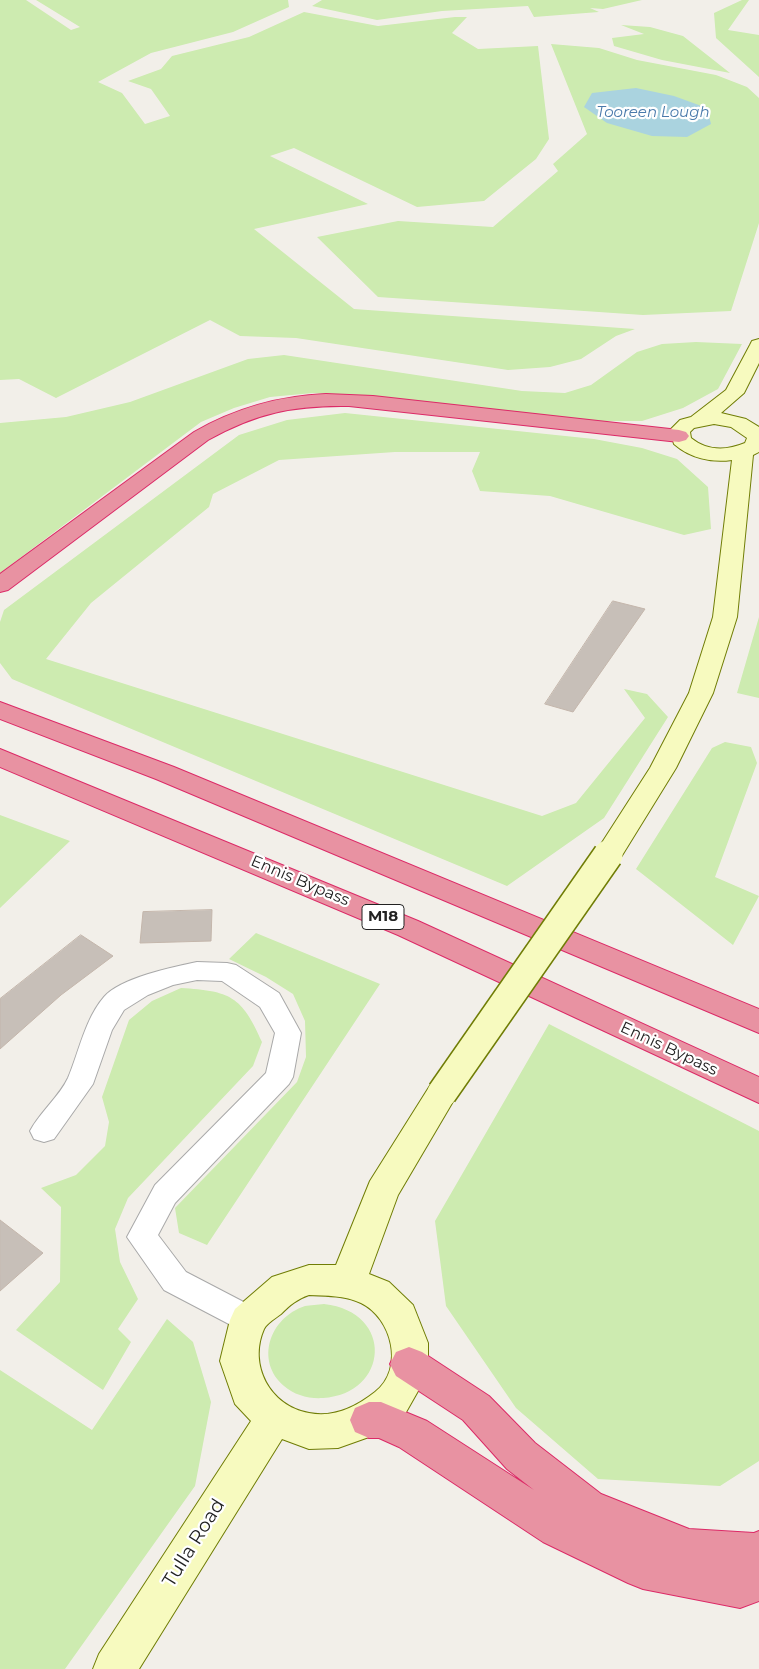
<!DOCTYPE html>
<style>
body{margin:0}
canvas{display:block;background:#f2efe9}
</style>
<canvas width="759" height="1669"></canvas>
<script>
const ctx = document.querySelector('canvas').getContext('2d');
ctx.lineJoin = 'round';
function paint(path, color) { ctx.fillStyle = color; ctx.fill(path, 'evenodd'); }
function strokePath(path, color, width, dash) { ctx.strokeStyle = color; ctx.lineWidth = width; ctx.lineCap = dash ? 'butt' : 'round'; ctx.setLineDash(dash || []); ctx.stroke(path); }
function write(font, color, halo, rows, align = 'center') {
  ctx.font = font + ' Montserrat,sans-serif'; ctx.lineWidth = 4.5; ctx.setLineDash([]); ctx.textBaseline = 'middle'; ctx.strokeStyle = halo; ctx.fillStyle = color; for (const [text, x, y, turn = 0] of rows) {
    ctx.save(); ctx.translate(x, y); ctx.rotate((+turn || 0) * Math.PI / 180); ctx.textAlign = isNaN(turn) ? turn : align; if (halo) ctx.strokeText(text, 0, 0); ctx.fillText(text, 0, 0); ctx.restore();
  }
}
paint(new Path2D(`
 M 0,0 L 26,0 L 71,30 L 80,27 L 36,0 L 288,0 L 289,7 L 233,32 L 151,53 L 98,82 L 122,93 L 145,124 L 170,116 L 151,89 L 128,81 L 161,69 L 172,56 L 249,37 L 304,12 L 378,26 L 455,17 L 467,17 L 452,33 L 478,49 L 538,46 L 549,139 L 536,159 L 484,201 L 417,207 L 294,148 L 270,156 L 368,204 L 254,229 L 354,309 L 635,329 L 616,336 L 581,359 L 550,367 L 508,370 L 296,338 L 240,336 L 210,320 L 56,398 L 19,379 L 0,380 Z
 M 322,0 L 642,0 L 603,9 L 590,8 L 599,12 L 534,17 L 528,6 L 442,11 L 377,20 L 312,6 Z
 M 742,0 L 749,0 L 728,30 L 759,35 L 759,77 L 716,38 L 714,13 Z
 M 621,25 L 650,27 L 683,36 L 730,73 L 662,60 L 614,46 L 612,38 L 644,34 Z
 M 551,44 L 599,48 L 637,60 L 716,75 L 747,87 L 759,98 L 759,223 L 731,311 L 643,315 L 378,297 L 317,237 L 398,221 L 493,227 L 558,171 L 553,164 L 587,134 Z
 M 696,342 L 742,344 L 718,389 L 683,408 L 642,421 L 602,421 L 313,393 L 270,397 L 234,408 L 201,422 L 0,573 L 0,423 L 66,417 L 130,402 L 248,359 L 284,355 L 522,391 L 565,393 L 591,385 L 637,352 L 662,344 Z
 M 345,413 L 594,439 L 642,448 L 677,459 L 708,487 L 711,529 L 684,535 L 550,496 L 480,491 L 472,471 L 480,452 L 395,452 L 279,460 L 213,494 L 209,507 L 91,603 L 46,659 L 542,816 L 576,803 L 645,718 L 624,689 L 647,694 L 668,717 L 604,818 L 507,886 L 12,679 L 0,663 L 0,622 L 4,610 L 239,435 L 287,420 Z
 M 759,617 L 759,698 L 737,693 Z
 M 725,742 L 751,747 L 757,763 L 715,877 L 759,896 L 733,945 L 636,869 L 712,748 Z
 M 0,815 L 70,841 L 0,908 Z
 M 256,933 L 380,984 L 207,1245 L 179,1233 L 175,1208 L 297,1082 L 306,1057 L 305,1021 L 293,994 L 266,977 L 229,959 Z
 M 181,988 C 230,991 242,996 262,1042 L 253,1066 L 128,1198 L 115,1229 L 120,1262 L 138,1299 L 118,1329 L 131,1342 L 103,1390 L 16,1330 L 60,1282 L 61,1207 L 41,1188 L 76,1175 L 105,1146 L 109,1122 L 102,1097 L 129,1020 L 152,1001 Z
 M 549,1024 L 759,1131 L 759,1461 L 720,1486 L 598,1479 L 516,1408 L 446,1306 L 435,1221 Z
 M 324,1304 C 395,1312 389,1394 323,1398 C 309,1399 294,1395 284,1386 C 255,1361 269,1318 305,1306 C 310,1305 318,1305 324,1304 Z
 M 167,1319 L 193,1342 L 211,1402 L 195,1486 L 65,1669 L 0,1669 L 0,1370 L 92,1430 Z`), '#cdebb0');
paint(new Path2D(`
 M 636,88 L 674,96 L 707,108 L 711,124 L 687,137 L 652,136 L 607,123 L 584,107 L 592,93 Z`), '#aad3df');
const building = new Path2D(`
 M 613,601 L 645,609 L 573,712 L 545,704 Z
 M 212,910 L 211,941 L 140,943 L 143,912 Z
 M 81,935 L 113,956 L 61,995 L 0,1049 L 0,999 Z
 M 0,1220 L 43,1253 L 0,1291 Z`);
paint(building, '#c7bfb8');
strokePath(building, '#c4b6ab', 1);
const minor = new Path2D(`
 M 197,962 L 227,963 L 236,965 L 279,993 L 301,1033 L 293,1077 L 289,1084 L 175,1203 L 158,1235 L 186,1272 L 259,1310 L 264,1320 L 259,1330 L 248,1334 L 164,1290 L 127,1237 L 155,1185 L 266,1073 L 275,1033 L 260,1007 L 222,981 L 197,980 L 173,985 L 148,995 L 124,1010 L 112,1030 L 93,1084 L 54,1139 L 44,1142 L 34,1139 L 30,1131 C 40,1112 59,1097 68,1078 C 79,1052 85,1019 104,997 C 120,978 173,967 197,962 Z`);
const secondary = new Path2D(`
 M 759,339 L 759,363 L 744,393 L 721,413 L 746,419 L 759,427 L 759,452 L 753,455 L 737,617 L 713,693 L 676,768 L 618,862 L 608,864 L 598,862 L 594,855 L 650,768 L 689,693 L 713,617 L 732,460 C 711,463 690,458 674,444 L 670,430 L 680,420 L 691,417 L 726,390 L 750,345 L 752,341 ZM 714,424 L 731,427 L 747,438 L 745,443 C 726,451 707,451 691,438 L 690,432 L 694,428 Z
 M 442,1081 L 453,1084 L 458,1093 L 398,1195 L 369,1274 L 389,1282 L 413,1305 L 428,1343 L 428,1372 L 422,1384 L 405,1414 L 383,1432 L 338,1448 L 309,1449 L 282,1439 L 139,1669 L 93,1669 L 99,1654 L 251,1421 L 235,1404 L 220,1361 L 230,1320 L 235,1309 L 272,1277 L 309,1265 L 336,1265 L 370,1181 L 431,1084 ZM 309,1295 C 327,1296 344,1295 361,1303 C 392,1318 405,1369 375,1392 C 356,1407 334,1418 309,1413 C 270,1406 248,1365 264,1329 C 267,1323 276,1318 281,1314 C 290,1305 297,1299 309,1295 Z`);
const motorway = new Path2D(`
 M 326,394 L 373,396 L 679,430 L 686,432 L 689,436 L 686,440 L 679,442 L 349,406 C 294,405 256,413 208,440 L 8,590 L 0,592 L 0,574 L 194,432 C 236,408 278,396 326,394 Z
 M 0,702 L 174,767 L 759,1009 L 759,1033 L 156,779 L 0,719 Z
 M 0,749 L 418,921 L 759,1077 L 759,1103 L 398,935 L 0,767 Z
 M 409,1347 L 422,1352 L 489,1396 L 535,1443 L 601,1494 L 689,1529 L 754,1533 L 759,1531 L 759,1601 L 740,1608 L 643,1589 L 628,1583 L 543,1542 L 399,1447 L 379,1438 L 369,1438 L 355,1432 L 350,1420 L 355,1408 L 369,1402 L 381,1402 L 427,1421 L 534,1490 L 507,1469 L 463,1420 L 396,1376 L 390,1364 L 396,1352 Z`);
strokePath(minor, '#a9a9a9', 2);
strokePath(secondary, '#707d05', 2);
strokePath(motorway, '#dc2a67', 2);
paint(minor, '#fff');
paint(secondary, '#f7fabf');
paint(motorway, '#e892a2');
const secondaryBridge = new Path2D(`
 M 442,1093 L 608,855`);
strokePath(secondaryBridge, '#707d05', 32, []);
strokePath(secondaryBridge, '#f7fabf', 29);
write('italic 15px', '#4a7aab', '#fff', [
 ["Tooreen Lough",653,113]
]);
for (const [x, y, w] of [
 [383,917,42]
]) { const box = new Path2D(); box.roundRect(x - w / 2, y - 12.5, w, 25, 4); ctx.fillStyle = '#fff'; ctx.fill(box); strokePath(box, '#222', 1); }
write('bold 15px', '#222', null, [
 ["M18",383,917]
]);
write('16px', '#222', '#fff', [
 ["Ennis Bypass",300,881,23],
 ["Ennis Bypass",669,1049,25]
]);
write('19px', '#222', '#fff', [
 ["Tulla Road",194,1543,-58]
]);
</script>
